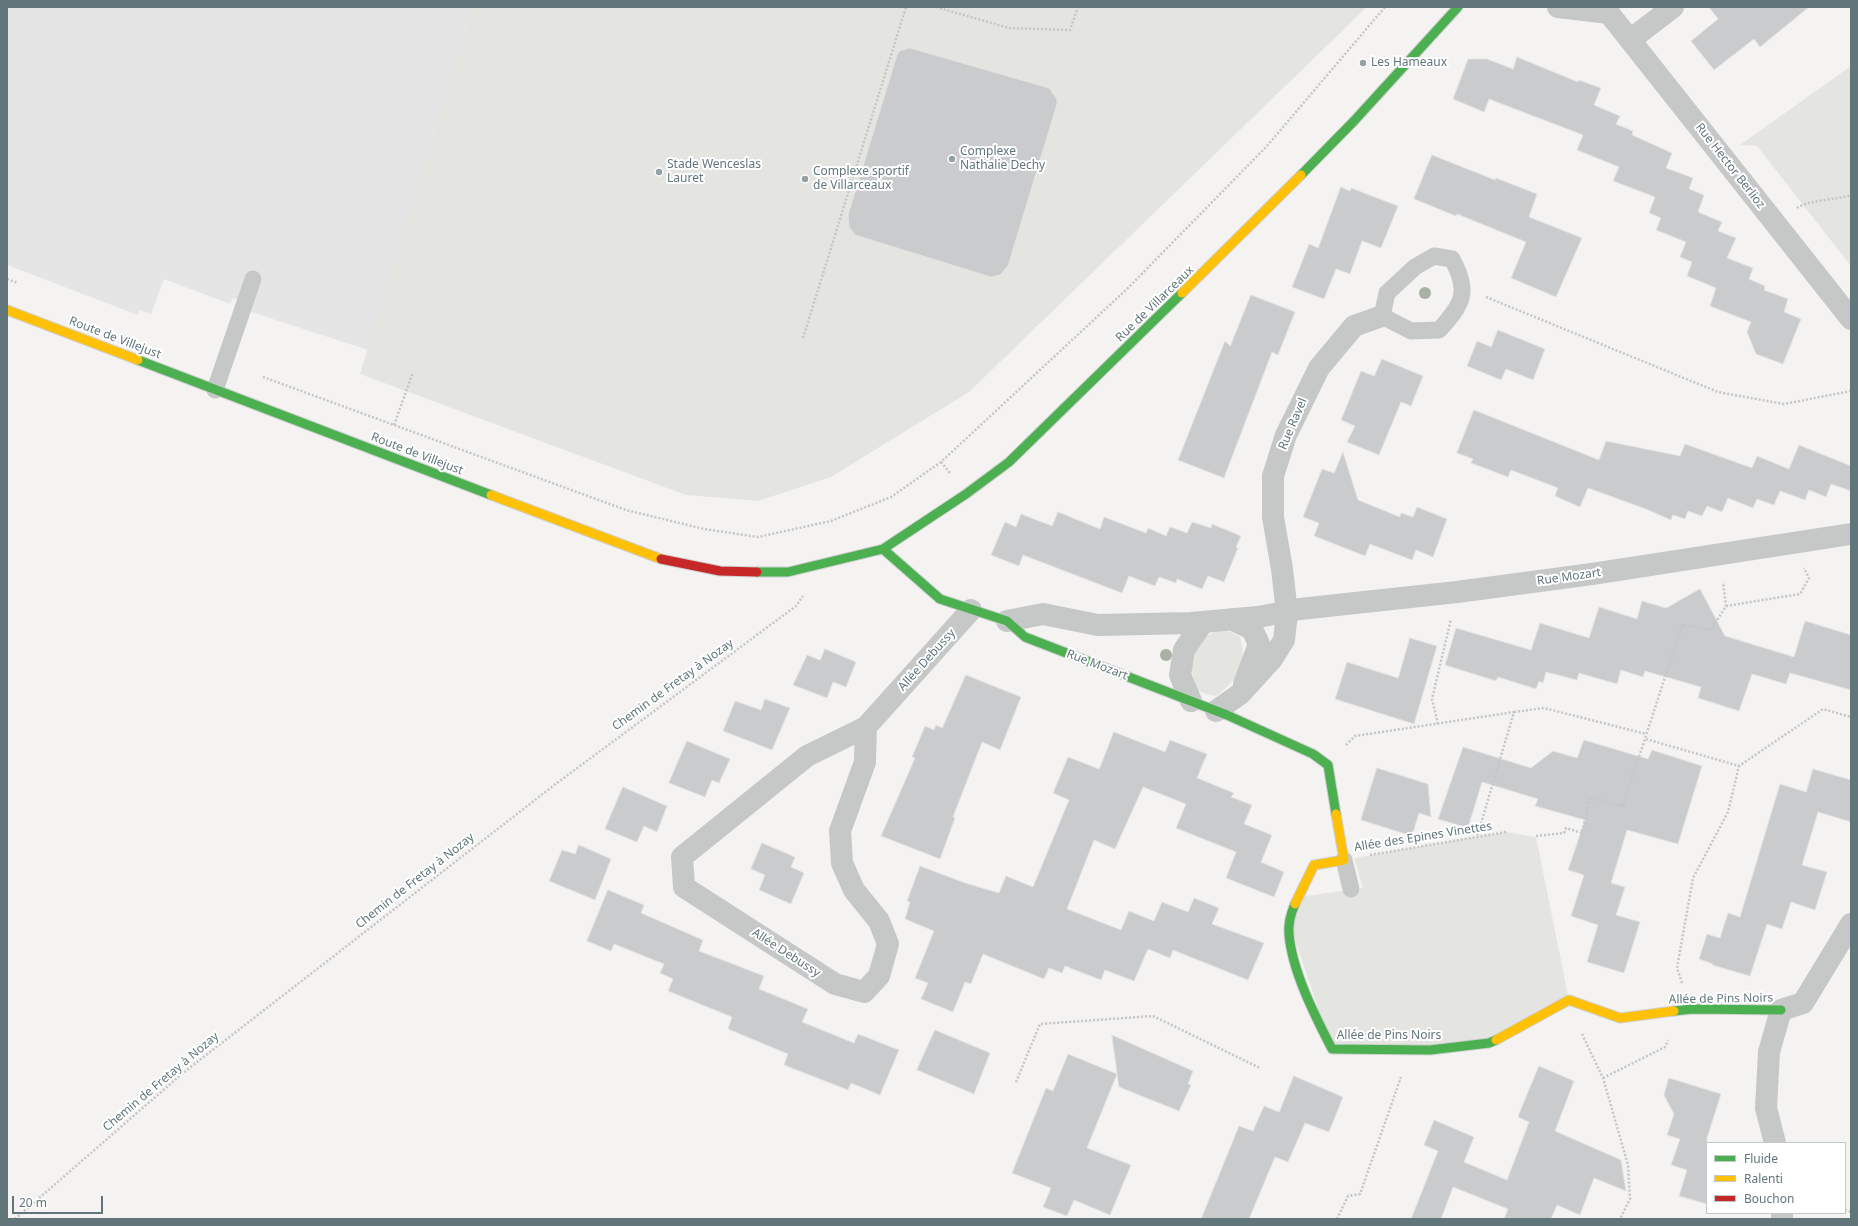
<!DOCTYPE html>
<meta charset="utf-8">
<style>
body{margin:0}
#map{position:relative;width:1858px;height:1226px;overflow:hidden;background:#f4f3f2;font-family:"Noto Sans",sans-serif}
canvas{display:block}
.frame{position:absolute;inset:0;border:8px solid #61767b;pointer-events:none}
.legend{position:absolute;left:1706px;top:1142px;width:140px;height:72px;box-sizing:border-box;background:#fff;border:1px solid #c0c8ca;margin:0;padding:5px 7px;list-style:none;font-size:12px;color:#61767b}
.legend li{display:flex;align-items:center;gap:8px;height:20px}
.legend b{width:20px;border:1px solid #c0c8ca}
.scale{position:absolute;left:12px;top:1196px;width:91px;height:18px;box-sizing:border-box;border:2px solid #61767b;border-top:0;padding-left:5px;font-size:12px;line-height:14px;white-space:nowrap;color:#61767b;-webkit-text-stroke:3px #fff;paint-order:stroke}
</style>
<div id="map">
<canvas width="1858" height="1226"></canvas>
<div class="frame"></div>
<ul class="legend">
<li><b style="height:5px;background:#4caf50"></b>Fluide</li>
<li><b style="height:5px;background:#ffc107"></b>Ralenti</li>
<li><b style="height:5px;background:#c62828"></b>Bouchon</li>
</ul>
<div class="scale">20 m</div>
</div>
<script>
const ctx = document.querySelector('canvas').getContext('2d');
ctx.lineJoin = 'round';
function paint(path, color) { ctx.fillStyle = color; ctx.fill(path, 'evenodd'); }
function strokePath(path, color, width, dash) { ctx.strokeStyle = color; ctx.lineWidth = width; ctx.lineCap = dash ? 'butt' : 'round'; ctx.setLineDash(dash || []); ctx.stroke(path); }
function write(font, color, halo, rows, align = 'center') {
  ctx.font = font + ' "Noto Sans",sans-serif'; ctx.lineWidth = 4; ctx.setLineDash([]); ctx.textBaseline = 'middle'; ctx.strokeStyle = halo; ctx.fillStyle = color; for (const [text, x, y, turn = 0] of rows) {
    ctx.save(); ctx.translate(x, y); ctx.rotate((+turn || 0) * Math.PI / 180); ctx.textAlign = isNaN(turn) ? turn : align; if (halo) ctx.strokeText(text, 0, 0); ctx.fillText(text, 0, 0); ctx.restore();
  }
}
paint(new Path2D(`
 M 7,7 L 473,7 L 368,350 L 251,312 L 253,303 L 233,298 L 230,304 L 164,279 L 151,314 L 139,310 L 138,315 L 7,265 Z`), '#e4e5e4');
paint(new Path2D(`
 M 473,7 L 1367,7 L 969,392 L 831,477 L 758,501 L 686,495 L 360,374 Z
 M 1851,66 L 1851,266 L 1757,146 L 1740,145 Z
 M 1217,631 L 1228,631 L 1240,637 C 1248,666 1238,679 1216,696 L 1206,694 L 1195,689 L 1191,664 L 1201,638 Z
 M 1506,832 L 1536,837 L 1569,1000 L 1489,1043 L 1332,1049 L 1289,922 L 1299,897 L 1363,888 L 1354,858 Z`), '#e4e5e0');
const building = new Path2D(`
 M 1709,7 L 1809,7 L 1760,47 L 1754,39 L 1714,70 L 1691,41 L 1718,19 Z
 M 910,48 L 1049,88 L 1057,99 L 1057,104 L 1008,266 L 1000,275 L 991,277 L 855,235 L 849,227 L 848,215 L 897,55 L 900,51 Z
 M 1517,57 L 1578,82 L 1579,80 L 1601,88 L 1594,105 L 1620,116 L 1616,124 L 1633,131 L 1632,135 L 1672,153 L 1666,168 L 1693,178 L 1689,189 L 1704,195 L 1698,212 L 1722,222 L 1718,231 L 1736,238 L 1727,258 L 1753,268 L 1749,279 L 1765,286 L 1764,290 L 1788,299 L 1784,312 L 1801,319 L 1783,364 L 1756,354 L 1747,332 L 1751,322 L 1710,306 L 1716,288 L 1687,276 L 1692,262 L 1680,257 L 1686,242 L 1656,230 L 1661,218 L 1649,213 L 1655,197 L 1613,181 L 1619,167 L 1577,150 L 1583,135 L 1489,99 L 1484,112 L 1453,99 L 1468,59 L 1487,59 L 1513,69 Z
 M 1432,155 L 1495,180 L 1496,178 L 1537,194 L 1529,217 L 1582,238 L 1556,297 L 1511,278 L 1526,242 L 1457,214 L 1456,216 L 1414,199 Z
 M 1341,187 L 1350,191 L 1351,188 L 1398,206 L 1381,248 L 1362,241 L 1350,274 L 1336,269 L 1324,299 L 1292,287 L 1309,244 L 1318,248 Z
 M 1251,295 L 1295,312 L 1278,355 L 1272,352 L 1224,478 L 1178,460 L 1225,341 L 1230,346 Z
 M 1498,330 L 1545,349 L 1533,380 L 1506,369 L 1501,380 L 1467,366 L 1477,341 L 1491,347 Z
 M 1382,359 L 1423,376 L 1411,406 L 1401,402 L 1379,455 L 1347,442 L 1355,426 L 1341,420 L 1361,371 L 1374,376 Z
 M 1474,410 L 1599,460 L 1606,441 L 1680,456 L 1685,444 L 1752,468 L 1757,456 L 1789,469 L 1799,445 L 1851,466 L 1851,491 L 1831,484 L 1826,497 L 1809,490 L 1805,500 L 1780,491 L 1774,505 L 1757,499 L 1753,508 L 1728,498 L 1722,512 L 1707,506 L 1702,516 L 1688,511 L 1685,519 L 1673,515 L 1671,520 L 1646,509 L 1588,488 L 1580,507 L 1555,496 L 1558,488 L 1511,470 L 1508,477 L 1471,463 L 1473,459 L 1457,453 Z
 M 1343,452 L 1358,500 L 1400,517 L 1401,513 L 1413,517 L 1417,507 L 1447,519 L 1433,557 L 1416,550 L 1412,560 L 1370,544 L 1365,556 L 1314,536 L 1319,523 L 1303,517 L 1322,469 L 1334,473 Z
 M 1058,512 L 1100,529 L 1104,517 L 1146,533 L 1148,528 L 1166,536 L 1170,527 L 1187,533 L 1192,522 L 1211,528 L 1212,524 L 1241,536 L 1236,547 L 1238,548 L 1224,582 L 1208,576 L 1202,589 L 1177,579 L 1176,583 L 1159,577 L 1155,586 L 1129,576 L 1122,593 L 1023,555 L 1019,566 L 991,555 L 1005,522 L 1016,527 L 1021,514 L 1052,526 Z
 M 1700,589 L 1725,636 L 1794,657 L 1805,621 L 1851,635 L 1851,690 L 1790,673 L 1786,684 L 1752,674 L 1739,711 L 1698,698 L 1701,687 L 1645,671 L 1643,677 L 1621,670 L 1617,684 L 1579,673 L 1577,680 L 1546,672 L 1543,683 L 1539,681 L 1536,689 L 1498,677 L 1496,681 L 1445,665 L 1456,628 L 1531,650 L 1540,623 L 1589,638 L 1599,607 L 1637,619 L 1642,601 L 1666,608 Z
 M 1410,638 L 1437,646 L 1414,724 L 1335,699 L 1347,662 L 1398,678 Z
 M 825,649 L 856,662 L 846,687 L 833,682 L 827,698 L 793,685 L 807,655 L 820,660 Z
 M 966,675 L 1021,697 L 1000,750 L 982,742 L 953,817 L 955,818 L 940,859 L 881,836 L 915,758 L 912,757 L 925,726 L 934,730 L 936,725 L 942,728 Z
 M 765,699 L 790,708 L 772,750 L 723,731 L 735,701 L 761,710 Z
 M 1114,732 L 1165,752 L 1170,740 L 1207,754 L 1197,778 L 1234,793 L 1231,797 L 1252,805 L 1244,824 L 1272,835 L 1261,862 L 1284,872 L 1274,897 L 1226,878 L 1236,852 L 1176,828 L 1186,804 L 1143,787 L 1115,849 L 1094,840 L 1067,909 L 1121,930 L 1129,911 L 1154,921 L 1162,902 L 1188,912 L 1194,898 L 1219,908 L 1212,924 L 1264,943 L 1248,980 L 1173,950 L 1170,958 L 1148,949 L 1134,981 L 1105,970 L 1101,980 L 1065,966 L 1062,973 L 1049,968 L 1044,979 L 983,954 L 971,984 L 965,982 L 953,1012 L 921,999 L 928,983 L 915,978 L 934,931 L 905,919 L 910,902 L 907,901 L 920,866 L 965,883 L 999,893 L 1006,876 L 1033,887 L 1069,800 L 1053,793 L 1068,757 L 1099,769 Z
 M 1584,740 L 1648,759 L 1652,750 L 1702,766 L 1678,844 L 1627,830 L 1611,883 L 1625,887 L 1616,915 L 1640,922 L 1624,973 L 1587,962 L 1598,925 L 1571,916 L 1584,875 L 1568,870 L 1585,820 L 1535,806 L 1538,799 L 1482,782 L 1468,828 L 1438,819 L 1463,747 L 1531,768 L 1553,751 L 1577,758 Z
 M 687,741 L 730,759 L 719,783 L 712,780 L 705,797 L 669,783 Z
 M 1377,768 L 1428,784 L 1431,817 L 1419,813 L 1412,836 L 1361,820 Z
 M 1813,769 L 1851,780 L 1851,822 L 1818,812 L 1802,865 L 1827,872 L 1815,910 L 1791,902 L 1782,929 L 1767,924 L 1750,976 L 1712,965 L 1713,964 L 1699,959 L 1707,934 L 1720,938 L 1728,913 L 1740,917 L 1780,784 L 1806,792 Z
 M 623,787 L 667,806 L 657,832 L 644,826 L 637,842 L 605,829 Z
 M 762,843 L 795,857 L 791,867 L 804,873 L 791,904 L 759,890 L 765,875 L 751,869 Z
 M 579,845 L 611,859 L 595,900 L 549,881 L 562,850 L 575,854 Z
 M 608,890 L 644,905 L 641,913 L 703,940 L 699,951 L 764,976 L 759,989 L 808,1009 L 802,1022 L 854,1043 L 858,1034 L 899,1050 L 880,1095 L 851,1083 L 848,1090 L 784,1065 L 788,1054 L 728,1029 L 732,1017 L 668,991 L 673,979 L 660,973 L 664,964 L 614,944 L 611,951 L 587,941 Z
 M 935,1030 L 990,1053 L 974,1094 L 917,1070 Z
 M 1112,1035 L 1193,1071 L 1188,1084 L 1191,1085 L 1179,1111 L 1119,1087 L 1117,1074 L 1087,1148 L 1131,1165 L 1110,1215 L 1074,1200 L 1067,1216 L 1043,1207 L 1051,1188 L 1012,1173 L 1046,1088 L 1053,1091 L 1068,1054 L 1117,1074 Z
 M 1539,1066 L 1574,1081 L 1555,1131 L 1621,1160 L 1626,1191 L 1594,1178 L 1580,1215 L 1557,1205 L 1551,1219 L 1504,1219 L 1508,1209 L 1453,1187 L 1441,1219 L 1411,1219 L 1438,1151 L 1424,1145 L 1434,1120 L 1474,1137 L 1464,1162 L 1507,1180 L 1529,1122 L 1518,1117 Z
 M 1294,1076 L 1343,1097 L 1329,1132 L 1305,1123 L 1288,1162 L 1275,1157 L 1249,1219 L 1201,1219 L 1239,1126 L 1253,1131 L 1264,1106 L 1279,1112 Z
 M 1669,1078 L 1721,1094 L 1707,1138 L 1707,1204 L 1679,1196 L 1687,1170 L 1671,1165 L 1680,1139 L 1667,1135 L 1674,1114 L 1664,1095 Z`);
paint(building, '#cacbcc');
strokePath(building, '#e3e2e2', 1);
const fast = new Path2D(`
 M 1301,175 L 1354,121 L 1458,7
 M 138,360 L 491,495
 M 883,549 L 940,599 L 1007,621 L 1025,637 L 1227,715 L 1313,754 L 1328,765 L 1336,814
 M 757,572 L 788,572 L 883,549 L 966,494 L 1009,462 L 1182,293
 M 1295,904 C 1291,913 1288,923 1289,934 C 1292,971 1315,1016 1332,1049 L 1430,1050 L 1489,1043 L 1496,1040
 M 1674,1011 L 1692,1009 L 1781,1010`);
const slow = new Path2D(`
 M 1182,293 L 1301,175
 M 7,310 L 138,360
 M 491,495 L 661,559
 M 1295,904 L 1314,865 L 1344,860 L 1336,814
 M 1496,1040 L 1569,1000 L 1620,1018 L 1674,1011`);
const jam = new Path2D(`
 M 661,559 L 720,571 L 757,572`);
strokePath(fast, '#cfd0d0', 11);
strokePath(slow, '#cfd0d0', 11);
strokePath(jam, '#cfd0d0', 11);
strokePath(new Path2D(`
 M 936,7 L 1009,28 L 1070,30 L 1078,7
 M 1797,208 C 1808,200 1836,200 1851,195
 M 7,279 L 18,283
 M 1486,297 L 1718,392 L 1784,404 L 1851,391
 M 803,338 L 906,7
 M 263,377 L 626,510 L 704,529 L 758,537 L 831,521 L 891,497 L 941,462 L 1128,288 L 1267,146 L 1385,7
 M 394,425 L 413,372
 M 941,462 L 950,473
 M 1726,606 L 1800,594 L 1809,578 L 1804,568
 M 1514,712 L 1544,708 L 1646,734
 M 1438,724 L 1432,699 L 1451,619
 M 1646,739 L 1739,766 L 1823,709 L 1851,717
 M 1346,745 L 1355,736 L 1514,712 L 1477,837
 M 1536,836 L 1564,833 L 1566,828 L 1582,833 L 1590,798 L 1623,806 L 1682,625 L 1711,630 L 1726,606 L 1723,582
 M 1370,855 L 1506,832
 M 1682,983 L 1677,968 L 1693,878 L 1728,812 L 1739,766
 M 1582,1034 L 1603,1078 L 1628,1165 L 1630,1199 L 1620,1219
 M 1603,1078 L 1665,1047 L 1668,1040
 M 1016,1082 L 1040,1024 L 1153,1016 L 1260,1068
 M 1845,1210 L 1851,1212
 M 15,1219 L 183,1073 L 553,786 L 796,606 L 803,596
 M 1337,1219 L 1348,1196 L 1360,1194 L 1401,1077`), '#c4c5c6', 2.5, [2, 2]);
strokePath(new Path2D(`
 M 1434,256 L 1452,259 C 1470,292 1463,304 1439,330 L 1411,331 L 1382,316 L 1387,293 L 1415,267 Z
 M 215,390 L 253,279
 M 1344,860 L 1351,889`), '#c6c8c8', 17);
strokePath(new Path2D(`
 M 1558,7 L 1609,13
 M 1604,7 L 1851,319
 M 1630,40 L 1673,7
 M 1231,619 L 1252,629 L 1259,644 L 1244,684
 M 1007,621 L 1043,614 L 1098,625 L 1191,623 L 1258,617 L 1300,609 L 1457,592 L 1592,574 L 1851,534
 M 1191,701 L 1180,675 L 1184,650 L 1203,622
 M 1216,711 L 1240,694 L 1272,659 L 1284,640 L 1287,613 L 1282,569 L 1273,517 L 1273,476 L 1286,435 L 1319,368 L 1354,326 L 1382,316
 M 866,727 L 865,762 L 840,831 L 842,863 L 854,890 L 879,921 L 888,944 L 879,976 L 864,992 L 835,984 L 684,887 L 682,857 L 807,756 L 866,727 L 971,610
 M 1775,1143 L 1766,1108 L 1769,1052 L 1781,1010 L 1803,1003 L 1851,924
 M 1782,1219 L 1782,1213`), '#c6c8c8', 22);
strokePath(fast, '#4caf50', 9);
strokePath(slow, '#ffc107', 9);
strokePath(jam, '#c62828', 9);
ctx.fillStyle = '#a9b0a4';
for (const [x, y] of [
 [1425,293],
 [1166,655]
]) { ctx.beginPath(); ctx.arc(x, y, 6, 0, 2 * Math.PI); ctx.fill(); }
for (const [x, y, r, color] of [
 [1363,63,4,"#94a2a5"],
 [952,159,4,"#94a2a5"],
 [659,172,4,"#94a2a5"],
 [805,179,4,"#94a2a5"]
]) { const dot = new Path2D(); dot.arc(x, y, r, 0, 2 * Math.PI); ctx.fillStyle = color; ctx.fill(dot); strokePath(dot, '#fff', 1.5); }
write('12px', '#61767b', '#fff', [
 ["Les Hameaux",1371,63],
 ["Complexe",960,152],
 ["Nathalie Dechy",960,166],
 ["Stade Wenceslas",667,165],
 ["Lauret",667,179],
 ["Complexe sportif",813,172],
 ["de Villarceaux",813,186]
], 'left');
write('12px', '#61767b', '#fff', [
 ["Rue Hector Berlioz",1730,166,52],
 ["Rue de Villarceaux",1155,304,-44],
 ["Route de Villejust",115,338,21],
 ["Rue Ravel",1293,424,-67],
 ["Route de Villejust",417,454,21],
 ["Rue Mozart",1569,577,-8],
 ["Allée Debussy",927,660,-48],
 ["Rue Mozart",1097,665,21],
 ["Chemin de Fretay à Nozay",673,685,-36],
 ["Allée des Epines Vinettes",1423,837,-9],
 ["Chemin de Fretay à Nozay",415,881,-38],
 ["Allée Debussy",786,953,33],
 ["Allée de Pins Noirs",1721,999,-1],
 ["Allée de Pins Noirs",1389,1036],
 ["Chemin de Fretay à Nozay",161,1082,-40]
]);
</script>
